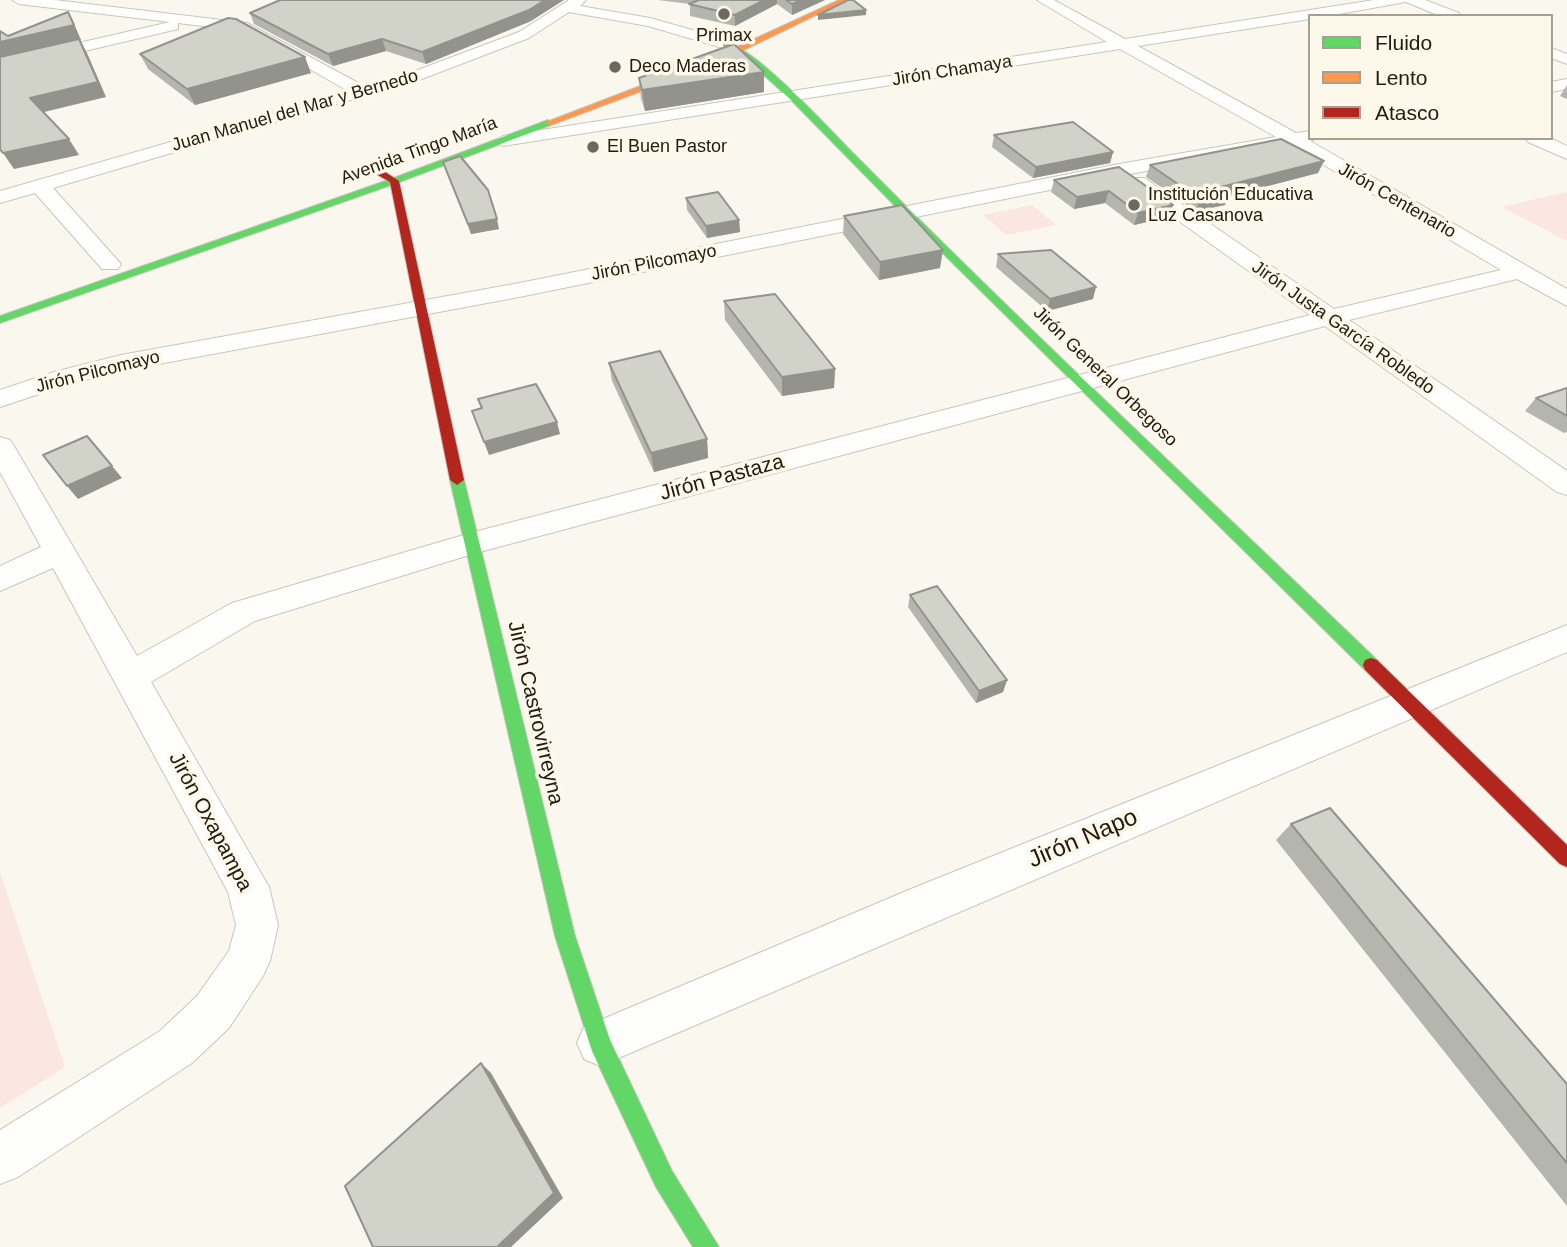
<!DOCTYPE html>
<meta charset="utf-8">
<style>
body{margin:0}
#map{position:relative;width:1567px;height:1247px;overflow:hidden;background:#faf7ef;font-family:Arial,sans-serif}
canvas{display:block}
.legend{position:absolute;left:1308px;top:14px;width:245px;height:126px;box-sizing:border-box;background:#fef8eb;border:2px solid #a6a093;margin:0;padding:9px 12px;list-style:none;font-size:21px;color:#211c0f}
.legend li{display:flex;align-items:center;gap:14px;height:35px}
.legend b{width:35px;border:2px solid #a6a093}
</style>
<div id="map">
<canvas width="1567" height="1247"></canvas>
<ul class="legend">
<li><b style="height:9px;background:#63d668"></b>Fluido</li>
<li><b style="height:9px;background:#ff974d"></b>Lento</li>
<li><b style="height:9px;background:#b3261e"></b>Atasco</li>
</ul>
</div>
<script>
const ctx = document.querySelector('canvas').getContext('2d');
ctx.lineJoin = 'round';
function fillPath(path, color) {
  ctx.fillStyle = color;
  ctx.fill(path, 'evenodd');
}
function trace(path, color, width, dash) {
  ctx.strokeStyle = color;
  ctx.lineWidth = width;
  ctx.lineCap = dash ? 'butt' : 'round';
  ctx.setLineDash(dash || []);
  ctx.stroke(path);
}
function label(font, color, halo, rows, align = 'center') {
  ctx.font = font + ' Arial,sans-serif';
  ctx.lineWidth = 7;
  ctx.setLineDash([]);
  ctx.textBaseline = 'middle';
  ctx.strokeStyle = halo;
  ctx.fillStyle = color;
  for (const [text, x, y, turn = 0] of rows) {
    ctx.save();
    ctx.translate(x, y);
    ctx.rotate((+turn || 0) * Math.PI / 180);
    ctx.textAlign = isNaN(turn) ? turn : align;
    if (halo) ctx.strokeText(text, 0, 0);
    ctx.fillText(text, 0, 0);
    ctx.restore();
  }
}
const green = new Path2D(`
 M 1567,192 L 1567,241 L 1502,207 Z
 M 1032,205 L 1056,225 L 1006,235 L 983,215 Z
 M 0,873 L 65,1067 L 0,1108 Z`);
const street = new Path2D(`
 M 12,0 L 55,0 L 247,23 L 364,86 L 407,74 L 519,32 L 569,0 L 586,0 L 580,6 L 650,18 L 731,41 L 734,44 L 726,49 L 648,26 L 569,12 L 529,38 L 419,80 L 53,188 L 121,264 L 118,269 L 102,269 L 35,193 L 0,203 L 0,191 L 348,91 L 243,31 L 178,23 L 178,29 L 0,71 L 0,61 L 170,22 L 19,4 Z
 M 1037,0 L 1054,0 L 1125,39 L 1374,0 L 1425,0 L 1459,13 L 1461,16 L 1440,16 L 1406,2 L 1328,16 L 1310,16 L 1310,19 L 1138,46 L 1296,133 L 1310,131 L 1310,138 L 1318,138 L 1310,141 L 1567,289 L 1567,306 L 1517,279 L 1349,320 L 1567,471 L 1567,495 L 1557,492 L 1325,326 L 476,553 L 255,621 L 151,682 L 269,887 L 278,925 L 270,961 L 263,976 L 229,1028 L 192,1063 L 18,1177 L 0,1184 L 0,1130 L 160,1031 L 197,996 L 229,951 L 236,925 L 228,892 L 53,568 L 0,591 L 0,566 L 41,547 L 0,472 L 0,437 L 10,440 L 14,446 L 137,656 L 232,603 L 474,532 L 1310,315 L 1130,186 L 1127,182 L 1130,178 L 1144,178 L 1334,309 L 1501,270 L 1290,145 L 1119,176 L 514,298 L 121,371 L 72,383 L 0,407 L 0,390 L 54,372 L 121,355 L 514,284 L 1119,164 L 1276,137 L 1120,49 L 503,146 L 494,141 L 503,136 L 1107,42 Z
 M 1551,48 L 1567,54 L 1567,64 L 1551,58 Z
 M 1567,79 L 1567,89 L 1551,92 L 1551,82 Z
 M 1525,138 L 1550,138 L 1567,146 L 1567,159 L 1528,142 Z
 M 1567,625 L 1567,652 L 600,1066 L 584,1059 L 577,1043 L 584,1027 L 911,889 Z`);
const fast = new Path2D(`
 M 723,42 C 752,43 832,132 855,155 C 1025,327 1202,492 1377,660 L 1379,665 L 1377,670 L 1365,670 L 903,214 L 790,99 L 743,56 L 723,46 Z
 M 548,120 L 552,123 L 551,125 L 397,183 L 0,323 L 0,316 L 391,179 Z
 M 457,475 L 464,480 L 575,936 L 610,1040 L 672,1171 L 719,1247 L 693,1247 L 656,1187 L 592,1051 L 555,936 L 450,480 Z`);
const slow = new Path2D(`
 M 839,0 L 847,0 L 719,62 L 551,125 L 544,123 L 713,58 Z`);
const jam = new Path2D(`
 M 376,170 L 382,170 L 399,181 L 464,480 L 457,485 L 450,480 L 390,182 L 376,174 Z
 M 1371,658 L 1377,660 L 1567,845 L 1567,867 L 1560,864 L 1365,670 L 1363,665 L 1365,660 Z`);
const wall = new Path2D(`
 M 658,0 L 825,0 L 792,15 L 777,4 L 735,26 L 690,16 L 690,4 Z
 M 250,13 L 531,21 L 426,64 L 386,51 L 333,66 L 254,24 Z
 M 140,54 L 311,73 L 195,105 L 148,69 Z
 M 639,78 L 764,92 L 645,111 L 641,99 Z
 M 1567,85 L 1567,99 L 1560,96 Z
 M 994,135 L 1113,152 L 1110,163 L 1033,178 L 992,147 Z
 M 443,162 L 499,229 L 471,234 L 446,172 Z
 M 1150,165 L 1318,173 L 1229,196 L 1225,205 L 1196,211 L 1146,177 Z
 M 1054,180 L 1173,205 L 1169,217 L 1134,225 L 1105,203 L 1074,209 L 1051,192 Z
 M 686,198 L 739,220 L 740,232 L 707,238 L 687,210 Z
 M 844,216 L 940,268 L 879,280 L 843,234 Z
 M 998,254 L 1093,299 L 1047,311 L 996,267 Z
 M 724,301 L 835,369 L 834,388 L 782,396 L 725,320 Z
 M 609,363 L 707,439 L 708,458 L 654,472 L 612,381 Z
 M 1567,388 L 1567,432 L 1564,433 L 1525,411 L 1536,398 Z
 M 910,595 L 1007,680 L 1003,692 L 976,703 L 908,607 Z
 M 1291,824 L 1567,1084 L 1567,1206 L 1276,840 Z`);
const shadedWall = new Path2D(`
 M 545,0 L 564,0 L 531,21 L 426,64 L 422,52 Z
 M 764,0 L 777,0 L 777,4 L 735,26 L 735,15 Z
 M 801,0 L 825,0 L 792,15 L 792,4 Z
 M 866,10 L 866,15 L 818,20 L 818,15 Z
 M 68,12 L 75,26 L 81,40 L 80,40 L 87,53 L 106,97 L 40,113 L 0,58 L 0,42 Z
 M 382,39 L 386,51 L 333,66 L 328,54 Z
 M 305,57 L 311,73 L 195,105 L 187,89 Z
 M 764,72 L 764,92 L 645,111 L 642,90 Z
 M 69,139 L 79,155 L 14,169 L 3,153 Z
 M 1113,152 L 1110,163 L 1033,178 L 1036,167 Z
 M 1324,161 L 1318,173 L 1229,196 L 1225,205 L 1196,211 L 1200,199 L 1221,187 Z
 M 1109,191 L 1105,203 L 1074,209 L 1077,197 Z
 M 1173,205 L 1169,217 L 1134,225 L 1138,213 Z
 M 497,219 L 499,229 L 471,234 L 468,224 Z
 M 739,220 L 740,232 L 707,238 L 706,226 Z
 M 943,250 L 940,268 L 879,280 L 880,262 Z
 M 1096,287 L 1093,299 L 1047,311 L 1050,299 Z
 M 835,369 L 834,388 L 782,396 L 782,377 Z
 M 557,422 L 560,434 L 489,455 L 484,442 Z
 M 707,439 L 708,458 L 654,472 L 651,453 Z
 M 112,466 L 122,478 L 78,499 L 67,486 Z
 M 1007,680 L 1003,692 L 976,703 L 979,691 Z
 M 481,1063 L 491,1073 L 563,1198 L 511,1247 L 497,1247 Z`);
const building = new Path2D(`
 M 280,0 L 545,0 L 529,10 L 422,52 L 382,39 L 328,54 L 250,13 Z
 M 699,0 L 764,0 L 735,15 L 689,4 Z
 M 786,0 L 801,0 L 792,4 Z
 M 848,0 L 853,0 L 866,10 L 818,15 Z
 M 68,12 L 74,25 L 0,42 L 0,31 L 8,36 Z
 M 228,18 L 236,19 L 305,57 L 187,89 L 140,54 Z
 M 79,39 L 98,82 L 30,98 L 69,139 L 3,153 L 0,149 L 0,57 Z
 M 734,44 L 764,72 L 642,90 L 639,78 Z
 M 1073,122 L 1113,152 L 1036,167 L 994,135 Z
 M 1281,139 L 1324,161 L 1221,187 L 1230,193 L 1200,199 L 1150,165 Z
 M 460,156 L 488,190 L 497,219 L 468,224 L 443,162 Z
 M 1119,167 L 1173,205 L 1138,213 L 1109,191 L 1077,197 L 1054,180 Z
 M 718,192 L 739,220 L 706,226 L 686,198 Z
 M 902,205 L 943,250 L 880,262 L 844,216 Z
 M 1051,250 L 1096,287 L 1050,299 L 998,254 Z
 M 775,294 L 835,369 L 782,377 L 724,301 Z
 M 660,351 L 707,439 L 651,453 L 609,363 Z
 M 536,384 L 557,422 L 484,442 L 472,411 L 482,408 L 478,399 Z
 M 1567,388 L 1567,416 L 1536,398 Z
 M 87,436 L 112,466 L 67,486 L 43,455 Z
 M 937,586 L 1007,680 L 979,691 L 910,595 Z
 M 1330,808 L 1567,1084 L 1567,1163 L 1291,824 Z
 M 481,1063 L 554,1193 L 497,1247 L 373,1247 L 345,1186 Z`);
const markers = [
 [724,14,7,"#6d695d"],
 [615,67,7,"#6d695d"],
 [593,147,7,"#6d695d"],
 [1134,205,7,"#6d695d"]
];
const farPoinames = [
 ["Primax",724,36,"center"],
 ["Deco Maderas",629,67],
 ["El Buen Pastor",607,147],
 ["Institución Educativa",1148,195],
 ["Luz Casanova",1148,216]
];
const farStreetnames = [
 ["Jirón Chamaya",952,71,-9],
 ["Juan Manuel del Mar y Bernedo",295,111,-16],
 ["Avenida Tingo María",419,151,-20],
 ["Jirón Centenario",1397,201,30],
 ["Jirón Pilcomayo",654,263,-11],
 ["Jirón Justa García Robledo",1343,328,35],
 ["Jirón Pilcomayo",98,372,-14],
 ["Jirón General Orbegoso",1105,377,44]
];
const streetNames = [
 ["Jirón Pastaza",722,478,-15],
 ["Jirón Castrovirreyna",535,713,77],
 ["Jirón Oxapampa",210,822,62]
];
const nearStreetnames = [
 ["Jirón Napo",1083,839,-23]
];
fillPath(green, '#fbe6e2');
trace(street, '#cac6bc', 2);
trace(fast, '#cac6bc', 2);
trace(slow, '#cac6bc', 2);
trace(jam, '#cac6bc', 2);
fillPath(street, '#fefefd');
fillPath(fast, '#63d668');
fillPath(slow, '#ff974d');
fillPath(jam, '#b3261e');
fillPath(wall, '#b4b5ac');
fillPath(shadedWall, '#92938c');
fillPath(building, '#d1d2c8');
trace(building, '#92938c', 2);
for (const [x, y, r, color] of markers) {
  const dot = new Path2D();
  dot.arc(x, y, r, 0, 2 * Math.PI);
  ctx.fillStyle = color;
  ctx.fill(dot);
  trace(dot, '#fef8eb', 2.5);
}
label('18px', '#211c0f', '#fef8eb', farPoinames, 'left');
label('18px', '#211c0f', '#fef8eb', farStreetnames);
label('21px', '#211c0f', '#fef8eb', streetNames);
label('24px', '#211c0f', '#fef8eb', nearStreetnames);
</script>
